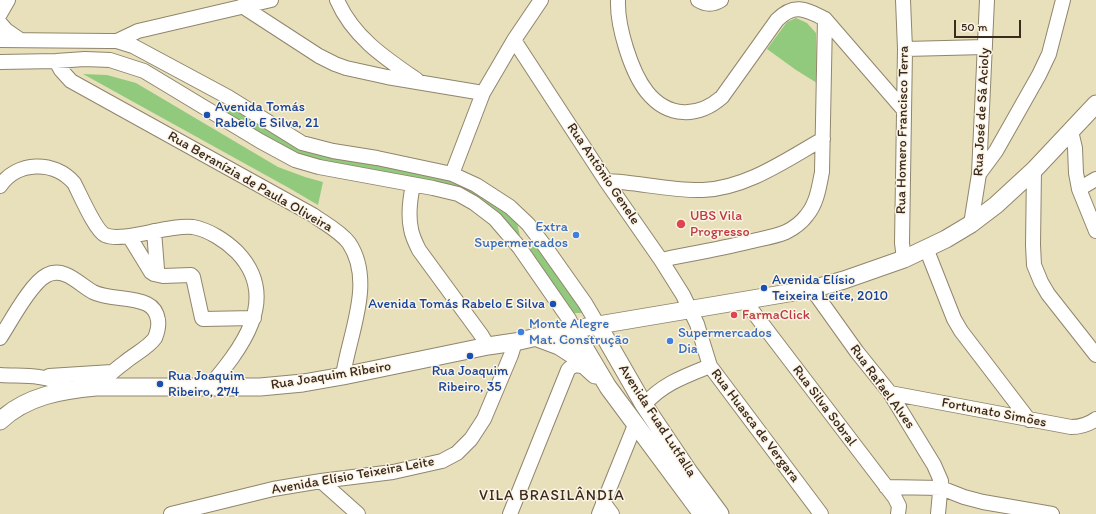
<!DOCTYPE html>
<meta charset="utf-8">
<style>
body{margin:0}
#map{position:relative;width:1096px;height:514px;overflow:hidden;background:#e7e0bb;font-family:Itim,sans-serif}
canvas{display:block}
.scale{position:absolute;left:954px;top:20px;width:67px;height:18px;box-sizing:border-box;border:2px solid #3b2a1e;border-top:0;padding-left:5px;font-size:12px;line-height:14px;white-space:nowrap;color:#3b2a1e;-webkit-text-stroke:3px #fcf5e5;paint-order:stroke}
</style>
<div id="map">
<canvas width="1096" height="514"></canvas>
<div class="scale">50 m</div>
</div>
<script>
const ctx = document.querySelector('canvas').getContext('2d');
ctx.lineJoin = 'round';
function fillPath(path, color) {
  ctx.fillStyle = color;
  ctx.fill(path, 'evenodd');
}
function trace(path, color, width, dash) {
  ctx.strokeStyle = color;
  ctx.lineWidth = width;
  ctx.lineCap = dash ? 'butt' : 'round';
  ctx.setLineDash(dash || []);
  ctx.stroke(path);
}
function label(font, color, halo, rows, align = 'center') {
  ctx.font = font + ' Itim,sans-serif';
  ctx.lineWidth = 3;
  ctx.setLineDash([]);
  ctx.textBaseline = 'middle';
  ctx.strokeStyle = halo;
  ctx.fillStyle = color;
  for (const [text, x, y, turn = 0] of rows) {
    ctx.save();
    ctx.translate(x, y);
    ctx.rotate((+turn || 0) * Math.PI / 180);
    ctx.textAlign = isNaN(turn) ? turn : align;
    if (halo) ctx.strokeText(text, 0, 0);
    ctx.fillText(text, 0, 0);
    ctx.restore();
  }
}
const green = new Path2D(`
 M 796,18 L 807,23 L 816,33 L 817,83 L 796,70 L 767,49 L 787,22 Z
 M 83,74 L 107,75 L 136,83 L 278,167 L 305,177 L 323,182 L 318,205 L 289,188 Z
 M 230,106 L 247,116 L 379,165 L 438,177 L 461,185 L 487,198 L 506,211 L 517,223 L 520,236 L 488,206 L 378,172 L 353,166 L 335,164 L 315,159 L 290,150 L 227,113 Z
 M 536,245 L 574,298 L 583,313 L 573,313 L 563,301 L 528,250 Z`);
const minor = new Path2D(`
 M 337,0 C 353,37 385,58 417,80
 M 618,0 C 617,26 631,72 647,92 C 668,118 698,118 722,97 L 777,20 C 794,3 805,9 825,19 L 903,109
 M 698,0 C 706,5 713,5 721,0
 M 903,0 L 905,49 L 902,243 L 904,259
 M 242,6 L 319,56 L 335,64 L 346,68 L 387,77 L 483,93
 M 0,14 L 8,0
 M 0,23 L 6,30 L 19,39
 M 0,40 L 109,41 L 117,41 L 133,46 L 228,97 L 302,143 L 333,151 L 377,158 L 452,174 L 476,185 L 510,207 L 528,224 L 544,245 L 585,303 L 598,325
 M 514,40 L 606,181 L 661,260 L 683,295 L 697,324 L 710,366 L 821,514
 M 117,41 L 138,31 L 271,0
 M 905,49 L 985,47
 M 56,61 L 61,70 L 71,81 L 313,215 C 324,223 340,231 349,243 C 375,282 349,334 343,376
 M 0,62 L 56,61 L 85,59 L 110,60 L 144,71 L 260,141 L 295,160 L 319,167 L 433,188 L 458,194 L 474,203 L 495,219 L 519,247 L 569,319 L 574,330
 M 1071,131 L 1075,148 L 1076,173 L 1079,189 L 1096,231
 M 1034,170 L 1033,245 L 1034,265 L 1041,282 L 1048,294 L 1096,355
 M 452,174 L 483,93 L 514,40 L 541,0
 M 979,174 L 996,151 L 1039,75 L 1049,54 L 1063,0
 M 606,181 C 638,182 670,191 703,190 C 747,188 786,160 823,139
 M 413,185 C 410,199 408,215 411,229 C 412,236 416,244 419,250 L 482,336 L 488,346
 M 0,186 C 17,161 54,160 74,183 C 80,194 95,230 105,235 C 123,243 169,224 193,227 C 209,230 226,241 237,252 C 282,299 240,350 208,388
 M 1079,189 L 1096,179
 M 971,224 L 979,174 L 987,0
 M 129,236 L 151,272 L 154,274 L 157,269 L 154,231
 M 926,248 L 954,319 L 961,331 L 1029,420
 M 661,260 C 690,254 719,249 748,242 C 760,239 774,237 786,232 C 794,228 802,222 807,215 C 817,203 819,187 822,172 L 825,19
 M 154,274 L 163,276 L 191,275 L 193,277 L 202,318 L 203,319 L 254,318
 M 812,289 L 857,352 L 890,393 L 934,465 L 941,481 L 938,514
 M 744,300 L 895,498 L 899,506 L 898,514
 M 0,338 C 11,321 31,283 47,275 C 64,266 80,285 93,292 C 109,300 130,296 147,304 C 153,307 157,313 158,320 C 159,326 157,333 155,338 C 148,348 133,355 124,363 C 114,370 105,379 96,387
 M 0,375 C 13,376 26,375 39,377 C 50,378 62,383 72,389
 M 49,376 L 112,372
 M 890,393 L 1071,427 C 1081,427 1088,425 1096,419
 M 644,405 C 662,384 685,376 710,366
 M 321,481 L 358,514
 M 886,487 L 941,488 L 964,497 L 983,502 L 1052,514
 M 603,502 L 612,514
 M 171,514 L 273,489 L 321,481 L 393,472 L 442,461 L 457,453 L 471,439 L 484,419 L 511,355 L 515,342
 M 510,514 L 568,370 C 573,364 578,365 586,367
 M 599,514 L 635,425`);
const major = new Path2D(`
 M 598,325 L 644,405 L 689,472 L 720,514
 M 574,330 L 608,387 L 702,514
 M 535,337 L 559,346 L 573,355 L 595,375
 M 0,421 C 26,396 62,390 96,387 L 260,387 L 303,383 L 343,376 L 488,346 L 515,342 L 563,331 L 812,289 L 844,280 L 904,259 L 946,239 L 971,224 L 996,205 L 1034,170 L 1096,104`);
const markers = [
 [207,115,4,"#1a4fb4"],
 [681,224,5,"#e0444e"],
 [576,235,4,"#3f7fe0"],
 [764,288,4,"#1a4fb4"],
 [553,304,4,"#1a4fb4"],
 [734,315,4,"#e0444e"],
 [521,332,4,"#3f7fe0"],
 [670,341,4,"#3f7fe0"],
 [470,356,4,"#1a4fb4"],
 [160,384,4,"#1a4fb4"]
];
const transitNames = [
 ["Avenida Tomás",215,107],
 ["Rabelo E Silva, 21",215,123],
 ["Avenida Elísio",772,280],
 ["Teixeira Leite, 2010",772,296],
 ["Avenida Tomás Rabelo E Silva",545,304,"right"],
 ["Rua Joaquim",470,371,"center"],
 ["Ribeiro, 35",470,387,"center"],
 ["Rua Joaquim",168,376],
 ["Ribeiro, 274",168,392]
];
const streetNames = [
 ["Rua José de Sá Acioly",982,112,-87],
 ["Rua Homero Francisco Terra",903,130,-89],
 ["Rua Antônio Genele",603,174,56],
 ["Rua Beranízia de Paula Oliveira",250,182,30],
 ["Rua Joaquim Ribeiro",331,376,-9],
 ["Rua Rafael Alves",882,387,54],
 ["Rua Silva Sobral",824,406,53],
 ["Fortunato Simões",994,413,11],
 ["Avenida Fuad Lutfalla",657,421,57],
 ["Rua Huasca de Vergara",755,426,53],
 ["Avenida Elísio Teixeira Leite",353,476,-10]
];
const healthNames = [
 ["UBS Vila",690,216],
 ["Progresso",690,232],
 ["FarmaClick",742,315]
];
const shopNames = [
 ["Extra",568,227,"right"],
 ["Supermercados",568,243,"right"],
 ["Monte Alegre",529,324],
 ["Mat. Construção",529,340],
 ["Supermercados",678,333],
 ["Dia",678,349]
];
const neighbourhoodNames = [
 ["VILA BRASILÂNDIA",552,496]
];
fillPath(green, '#91ca7d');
trace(minor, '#91856c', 16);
trace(major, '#91856c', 19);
trace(minor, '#fff', 14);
trace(major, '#fff', 17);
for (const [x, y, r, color] of markers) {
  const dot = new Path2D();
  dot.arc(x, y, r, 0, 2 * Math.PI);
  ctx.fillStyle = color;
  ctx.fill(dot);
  trace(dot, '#fcf5e5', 1.5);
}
label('14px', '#164399', '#fcf5e5', transitNames, 'left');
label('14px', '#3b2a1e', '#fcf5e5', streetNames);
label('14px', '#be3a42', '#fcf5e5', healthNames, 'left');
label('14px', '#366cbe', '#fcf5e5', shopNames, 'left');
ctx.letterSpacing = '1px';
label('15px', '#3b2a1e', '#fcf5e5', neighbourhoodNames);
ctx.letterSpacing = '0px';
</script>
